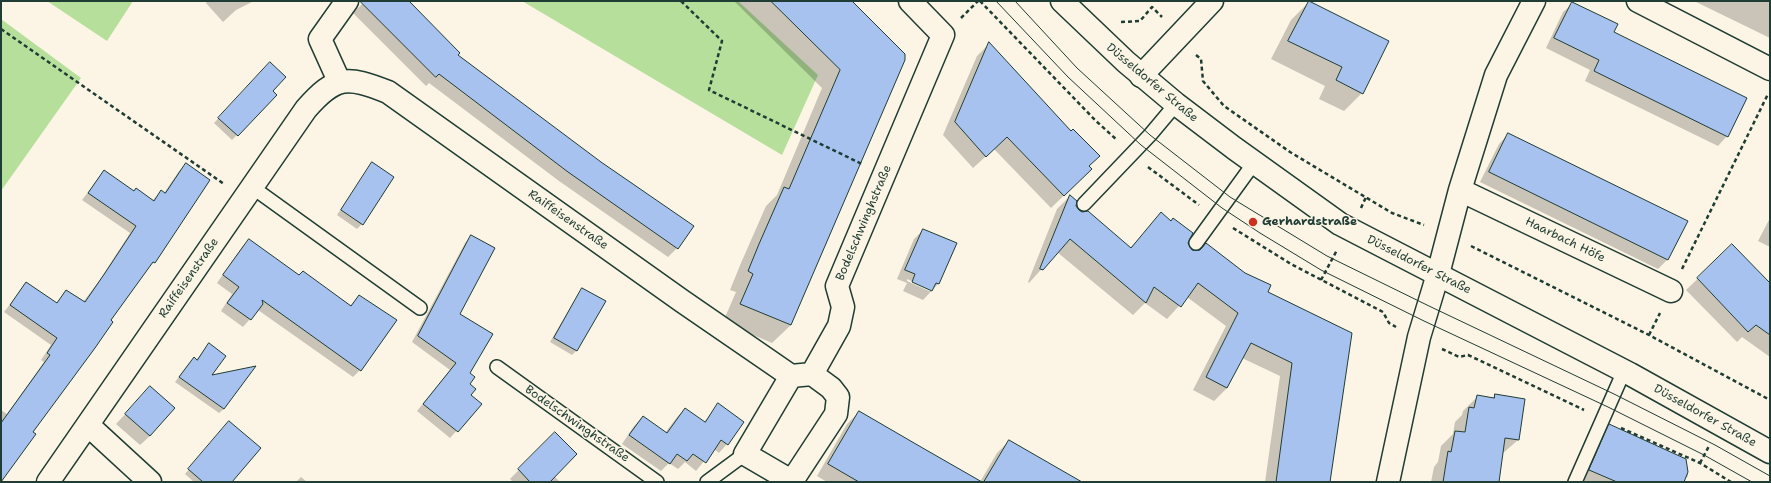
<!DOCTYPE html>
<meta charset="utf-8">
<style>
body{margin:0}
#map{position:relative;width:1771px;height:483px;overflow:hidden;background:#fcf5e5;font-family:"Shantell Sans",sans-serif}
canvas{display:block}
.frame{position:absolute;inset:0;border:2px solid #1f3d34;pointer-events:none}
</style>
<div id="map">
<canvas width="1771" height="483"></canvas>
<div class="frame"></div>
</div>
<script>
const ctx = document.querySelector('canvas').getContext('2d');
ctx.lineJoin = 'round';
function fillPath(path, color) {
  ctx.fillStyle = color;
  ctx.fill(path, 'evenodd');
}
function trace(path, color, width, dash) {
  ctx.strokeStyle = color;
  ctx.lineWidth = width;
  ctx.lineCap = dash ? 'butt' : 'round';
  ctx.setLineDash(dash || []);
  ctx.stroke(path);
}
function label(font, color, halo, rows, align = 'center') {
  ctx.font = font + ' "Shantell Sans",sans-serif';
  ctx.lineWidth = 3;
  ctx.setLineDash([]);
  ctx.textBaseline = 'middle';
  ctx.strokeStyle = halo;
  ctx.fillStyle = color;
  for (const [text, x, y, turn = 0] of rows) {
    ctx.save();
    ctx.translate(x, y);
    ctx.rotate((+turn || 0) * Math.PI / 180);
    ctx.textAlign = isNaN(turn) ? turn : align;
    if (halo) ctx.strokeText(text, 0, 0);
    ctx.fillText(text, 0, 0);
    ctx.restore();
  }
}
const green = new Path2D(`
 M 47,1 L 133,1 L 107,41 Z
 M 522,1 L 738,1 L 818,75 L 782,155 Z
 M 1,19 L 81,78 L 1,191 Z`);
const shadow = new Path2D(`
 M 207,1 L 254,1 L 236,10 L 223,22 L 206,3 Z
 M 365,1 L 407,1 L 456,55 L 677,248 L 668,257 L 559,181 L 429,83 L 426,86 L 353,13 Z
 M 734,1 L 850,1 L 904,54 L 791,325 L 772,343 L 723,322 L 736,292 L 730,290 L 741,263 L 766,206 L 777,195 L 822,88 Z
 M 1694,1 L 1770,1 L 1770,38 Z
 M 1309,2 L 1362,93 L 1344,111 L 1319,99 L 1325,86 L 1271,59 L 1291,20 Z
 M 1573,3 L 1613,33 L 1727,136 L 1718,146 L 1585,81 L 1590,70 L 1546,48 L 1563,12 Z
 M 989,44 L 1091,169 L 1051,208 L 994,149 L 973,168 L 943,135 L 977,56 Z
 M 265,68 L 272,91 L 276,95 L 232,140 L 214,123 Z
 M 1508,134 L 1667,260 L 1658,269 L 1480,182 L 1499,144 Z
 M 372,163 L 362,224 L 357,229 L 337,215 Z
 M 186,164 L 154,262 L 147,269 L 32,432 L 1,482 L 1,410 L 7,414 L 44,362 L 41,360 L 51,345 L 4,312 L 26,284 L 55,304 L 67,291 L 83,302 L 99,281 L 130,233 L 82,200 L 104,171 L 133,192 L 152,201 L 161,191 L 164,193 L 179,171 Z
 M 1070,196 L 1076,201 L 1075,206 L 1078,211 L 1130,248 L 1162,214 L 1187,243 L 1191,251 L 1267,292 L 1351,333 L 1329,482 L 1265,482 L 1280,376 L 1242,358 L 1227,388 L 1214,401 L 1193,390 L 1226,326 L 1187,297 L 1167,319 L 1145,303 L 1133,315 L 1057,252 L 1029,283 L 1028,282 L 1057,209 Z
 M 1770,218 L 1770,247 L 1758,241 Z
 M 923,230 L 956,244 L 938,284 L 923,300 L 903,291 L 907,283 L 897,279 L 914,239 ZM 907,279 L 931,290 L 929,291 L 907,281 Z
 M 471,236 L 458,314 L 468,373 L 470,396 L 481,404 L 450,438 L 417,411 L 450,370 L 412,342 L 465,243 Z
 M 249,240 L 299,276 L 350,306 L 359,296 L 360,370 L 353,377 L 258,310 L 243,327 L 221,311 L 232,294 L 217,283 L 242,247 Z
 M 1732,246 L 1770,285 L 1770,357 L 1742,337 L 1737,342 L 1686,290 Z
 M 583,289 L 577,350 L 572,355 L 550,342 L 578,294 Z
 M 209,344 L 210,376 L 224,409 L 219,413 L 175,382 L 189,363 L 194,358 L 196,360 Z
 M 1495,395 L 1518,440 L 1502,454 L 1498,482 L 1431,482 L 1434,467 L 1438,462 L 1441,446 L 1453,434 L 1455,422 L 1462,415 L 1463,411 L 1477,397 L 1492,399 Z
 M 141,397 L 150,436 L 140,445 L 116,424 Z
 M 718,405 L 727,444 L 719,453 L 714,449 L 696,471 L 685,462 L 678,469 L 669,463 L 661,471 L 622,444 L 634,426 L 643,417 L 665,433 L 677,417 L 685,409 L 704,422 Z
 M 859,412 L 980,482 L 827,482 L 817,476 L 847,424 Z
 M 1609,426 L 1685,460 L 1688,476 L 1682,482 L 1588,482 L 1581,479 L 1600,435 Z
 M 225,427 L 231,482 L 194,482 L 185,474 Z
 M 555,433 L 554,476 L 560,482 L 513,482 L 510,479 Z
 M 1009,441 L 1082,482 L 980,482 L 997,453 Z
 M 301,477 L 307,482 L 296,482 Z`);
const building = new Path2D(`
 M 360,1 L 409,1 L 460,53 L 458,55 L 601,162 L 694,226 L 678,249 L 568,172 L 439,74 L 436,77 Z
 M 771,1 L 852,1 L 905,54 L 905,60 L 791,325 L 740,304 L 753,274 L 748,271 L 759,244 L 784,187 L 789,189 L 840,70 Z
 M 1309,1 L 1389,41 L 1363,94 L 1336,80 L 1342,67 L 1288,41 Z
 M 1572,2 L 1618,24 L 1614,32 L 1747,98 L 1728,137 L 1594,71 L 1599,60 L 1554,38 Z
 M 989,42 L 1071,131 L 1073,129 L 1100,156 L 1089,166 L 1092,169 L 1064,196 L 1007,137 L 986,157 L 955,122 Z
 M 270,62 L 286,77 L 273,91 L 277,95 L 238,136 L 218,118 Z
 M 1508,133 L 1688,221 L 1668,260 L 1489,172 Z
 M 372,162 L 394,177 L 363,225 L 341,210 Z
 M 186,163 L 210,180 L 155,263 L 153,262 L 111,320 L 113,322 L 95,348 L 33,432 L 36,434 L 1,482 L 1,423 L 50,355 L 47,353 L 57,338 L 10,305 L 26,282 L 57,303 L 66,290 L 85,302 L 105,273 L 136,226 L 88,193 L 104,170 L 134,191 L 136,188 L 154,201 L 161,190 L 165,193 Z
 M 1070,195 L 1077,201 L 1076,206 L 1079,210 L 1082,212 L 1088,211 L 1131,248 L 1161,212 L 1171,221 L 1173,218 L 1193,233 L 1188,243 L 1192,250 L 1200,250 L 1206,243 L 1245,273 L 1271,285 L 1268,292 L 1352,333 L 1330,482 L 1276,482 L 1292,363 L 1251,343 L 1227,388 L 1206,377 L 1238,313 L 1198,283 L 1181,307 L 1154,287 L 1146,303 L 1070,239 L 1043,270 L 1040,269 Z
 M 923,229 L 957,243 L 939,284 L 936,283 L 932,291 L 912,282 L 915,274 L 905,270 Z
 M 471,235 L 495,248 L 460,314 L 493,334 L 470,373 L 475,377 L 470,384 L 476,389 L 471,395 L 482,404 L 458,432 L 423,404 L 456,363 L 418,336 Z
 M 249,239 L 299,275 L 303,271 L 351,306 L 359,295 L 397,320 L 361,371 L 262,300 L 263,304 L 251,320 L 227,303 L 239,287 L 223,275 Z
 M 1732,244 L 1770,283 L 1770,335 L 1756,325 L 1748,332 L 1697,278 Z
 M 582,288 L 606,301 L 577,351 L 554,338 Z
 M 209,343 L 226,356 L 212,375 L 256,366 L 224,409 L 179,377 L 194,357 L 197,360 Z
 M 150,386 L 175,408 L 150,436 L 125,414 Z
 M 1495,394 L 1525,399 L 1519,440 L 1505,438 L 1499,482 L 1443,482 L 1448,451 L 1451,452 L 1455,431 L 1465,432 L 1469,407 L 1474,408 L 1477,395 L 1494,398 Z
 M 718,403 L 744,422 L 728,445 L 721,440 L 706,463 L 693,454 L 687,461 L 677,454 L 670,464 L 629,435 L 643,416 L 667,433 L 685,408 L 705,422 Z
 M 859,411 L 921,447 L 982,482 L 859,482 L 828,464 Z
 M 229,421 L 261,448 L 232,482 L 203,482 L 188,469 Z
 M 1609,424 L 1686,459 L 1688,472 L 1684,482 L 1617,482 L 1589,470 Z
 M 555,432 L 577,454 L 550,482 L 530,482 L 518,469 Z
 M 1009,440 L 1082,482 L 984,482 Z`);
const path = new Path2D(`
 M 681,1 L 722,41 L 709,90 L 862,164
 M 980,1 L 1096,121 L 1117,140
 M 961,18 L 978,1
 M 1121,22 L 1140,21 L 1152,7 L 1162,17
 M 1,29 L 224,184
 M 1196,55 L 1201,59 L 1203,81 L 1224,106 L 1290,152 L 1392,213 L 1424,225
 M 1148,167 L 1199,205
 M 1361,208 L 1366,197
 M 1233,228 L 1291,264 L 1383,312 L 1389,323 L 1396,327
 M 1471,246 L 1649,335 L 1770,400
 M 1682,269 L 1768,94
 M 1321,280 L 1337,250
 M 1649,335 L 1660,313
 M 1442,349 L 1459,357 L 1468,355 L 1584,410
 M 1621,428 L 1700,463 L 1731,482
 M 1700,463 L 1709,446`);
const lane = new Path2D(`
 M 252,187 L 420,308
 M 1084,204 L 1150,135 L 1176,104
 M 1196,243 L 1254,163
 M 497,367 L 657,482
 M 707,482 L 745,454
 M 1575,482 L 1624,371`);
const street = new Path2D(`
 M 1638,1 L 1770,69
 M 1141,76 L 1212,1
 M 339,81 L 320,39 L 347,1
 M 1460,190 L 1671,291
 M 88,425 L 150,482
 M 792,481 L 836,414 L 838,397 L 831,388 L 812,374
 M 48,482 L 306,109 C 336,75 347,76 388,92 L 682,301 L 791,376
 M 793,482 L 745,454 L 791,376 L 812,374 L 839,326 L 843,307 L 837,286 L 943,35 L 910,1
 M 1388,482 L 1419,337 L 1438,274 L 1460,190 L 1496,75 L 1534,1`);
const secondary = new Path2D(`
 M 1062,1 L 1126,62 L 1176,104 L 1234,148 L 1340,224 L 1630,374 L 1770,452`);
const tram = new Path2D(`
 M 996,1 L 1068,77 L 1141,145 L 1222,208 L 1260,233 L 1321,270 L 1424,321 L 1608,407 L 1704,455 L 1752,482
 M 1015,1 L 1077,68 L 1150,135 L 1230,197 L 1248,208 L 1327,256 L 1429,306 L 1614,394 L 1715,445 L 1770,476`);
const markers = [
 [1253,222,5,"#c8321e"]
];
const streetNames = [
 ["Düsseldorfer Straße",1152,83,40],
 ["Raiffeisenstraße",568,220,35],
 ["Bodelschwinghstraße",864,223,-67],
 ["Haarbach Höfe",1565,240,26],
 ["Düsseldorfer Straße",1419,265,27],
 ["Raiffeisenstraße",189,278,-55],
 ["Düsseldorfer Straße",1705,416,29],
 ["Bodelschwinghstraße",577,424,35]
];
const poiNames = [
 ["Gerhardstraße",1262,222]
];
fillPath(green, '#b6df9b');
fillPath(shadow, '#0003');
fillPath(building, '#a8c2ef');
trace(building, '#1f3d34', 1);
trace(lane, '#1f3d34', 16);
trace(street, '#1f3d34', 25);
trace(secondary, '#1f3d34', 25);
trace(path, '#1f3d34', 2.5, [4, 3]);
trace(lane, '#fcf5e5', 13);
trace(street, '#fcf5e5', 22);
trace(secondary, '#fcf5e5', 22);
trace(tram, '#1f3d34', 1);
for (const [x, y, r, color] of markers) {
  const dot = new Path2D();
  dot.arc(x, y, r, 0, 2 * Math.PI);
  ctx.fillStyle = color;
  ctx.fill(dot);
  trace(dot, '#fcf5e5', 1.5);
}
label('12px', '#1f3d34', '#fcf5e5', streetNames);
label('bold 12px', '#1f3d34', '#fcf5e5', poiNames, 'left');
</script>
